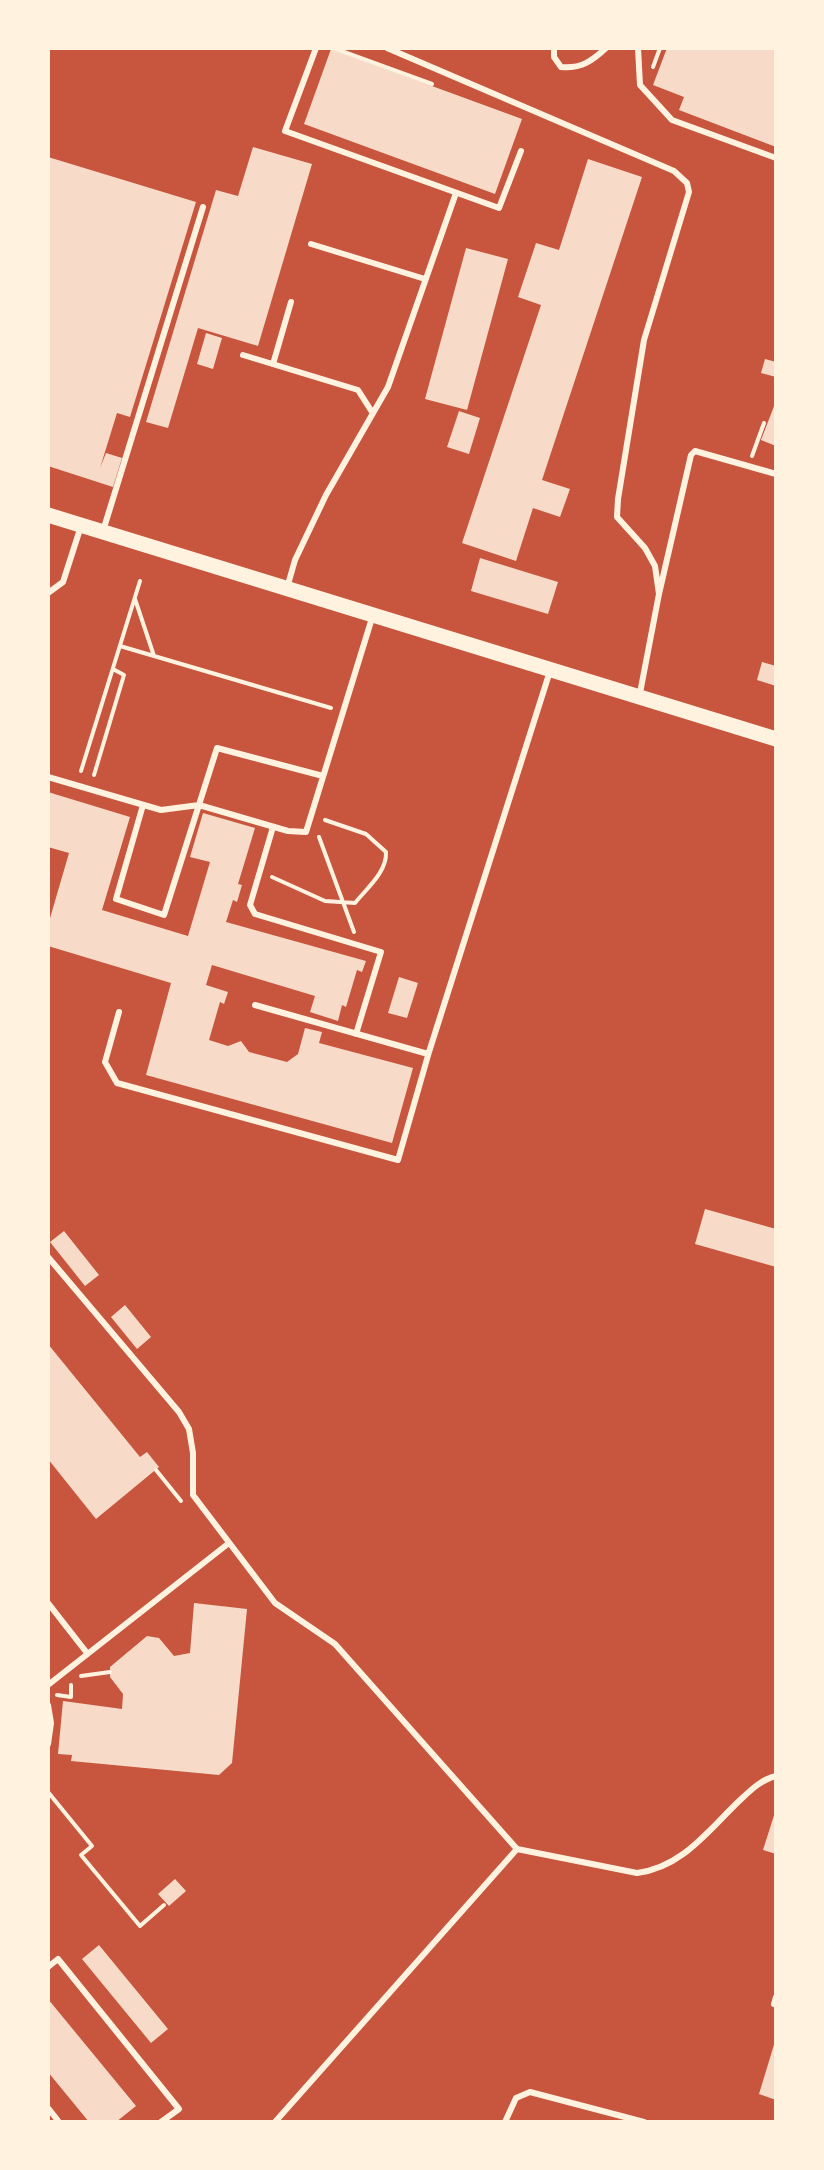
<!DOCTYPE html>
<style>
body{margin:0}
#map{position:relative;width:824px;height:2170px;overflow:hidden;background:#c8553d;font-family:"Fira Sans",sans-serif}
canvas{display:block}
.frame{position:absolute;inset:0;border:50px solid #fff3e0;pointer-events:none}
</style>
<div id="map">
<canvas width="824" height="2170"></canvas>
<div class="frame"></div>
</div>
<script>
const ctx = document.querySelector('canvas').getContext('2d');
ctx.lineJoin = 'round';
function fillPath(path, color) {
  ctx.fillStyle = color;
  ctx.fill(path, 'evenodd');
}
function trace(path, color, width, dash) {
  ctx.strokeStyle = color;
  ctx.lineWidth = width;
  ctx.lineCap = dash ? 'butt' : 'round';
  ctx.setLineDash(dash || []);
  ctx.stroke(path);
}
const building = new Path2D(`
 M 667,48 L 776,48 L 776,147 L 679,110 L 684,97 L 653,85 Z
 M 331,49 L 522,119 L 495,194 L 304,124 Z
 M 253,147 L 312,164 L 258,346 L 198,328 L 168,428 L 146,422 L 216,190 L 238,196 Z
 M 48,157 L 196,202 L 130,417 L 117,413 L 100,468 L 106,453 L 122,458 L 113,487 L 48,466 Z
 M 588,159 L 642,177 L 542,480 L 570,489 L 560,517 L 533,508 L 516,561 L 462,543 L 541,305 L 518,297 L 536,243 L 559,250 Z
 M 466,248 L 508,259 L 467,410 L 425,399 Z
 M 206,333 L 222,338 L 213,369 L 197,364 Z
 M 765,359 L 776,362 L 776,377 L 761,373 Z
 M 776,401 L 776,446 L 761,440 Z
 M 459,411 L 480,418 L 469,454 L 447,447 Z
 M 480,558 L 558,582 L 548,614 L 471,591 Z
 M 762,662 L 776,666 L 776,686 L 757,680 Z
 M 48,792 L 130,817 L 102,910 L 188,936 L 210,862 L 190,857 L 203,813 L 255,828 L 238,884 L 242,885 L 237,902 L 233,900 L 226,922 L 366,961 L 362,972 L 357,970 L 346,1007 L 342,1005 L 338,1021 L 310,1012 L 315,996 L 212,965 L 206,985 L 228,992 L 224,1004 L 220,1002 L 209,1040 L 228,1046 L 241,1041 L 249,1052 L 287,1062 L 298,1054 L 305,1028 L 322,1032 L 319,1043 L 413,1068 L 392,1143 L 146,1075 L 171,983 L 48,946 L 48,925 L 69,853 L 48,847 Z
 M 399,977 L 418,983 L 407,1018 L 388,1013 Z
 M 705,1209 L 776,1229 L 776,1267 L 695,1244 Z
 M 64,1231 L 99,1275 L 85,1286 L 50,1242 Z
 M 125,1305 L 151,1337 L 137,1349 L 111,1317 Z
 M 48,1344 L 140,1457 L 147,1452 L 159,1467 L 96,1519 L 48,1459 Z
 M 194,1603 L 247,1609 L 232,1763 L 219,1775 L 71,1761 L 72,1755 L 58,1754 L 63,1701 L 122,1709 L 123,1694 L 110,1677 L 110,1667 L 147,1636 L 159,1638 L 174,1656 L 190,1653 Z
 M 776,1809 L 776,1854 L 763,1850 Z
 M 175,1879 L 186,1891 L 169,1906 L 158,1894 Z
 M 99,1945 L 168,2029 L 151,2043 L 82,1959 Z
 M 48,1999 L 136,2106 L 116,2122 L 89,2122 L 48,2072 Z
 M 776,2038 L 776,2100 L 759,2094 Z`);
const path = new Path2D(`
 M 333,48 L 432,84
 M 653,67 L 660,48
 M 752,456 L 764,423
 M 135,599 L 154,656
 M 120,646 L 331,708
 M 81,771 L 140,581
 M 94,775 L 124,675 L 113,669
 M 319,837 L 354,932
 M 272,877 L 325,901 L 355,903 C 367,888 387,872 386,852 L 366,834 L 325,820
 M 156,1470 L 181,1501
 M 81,1676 L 110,1672
 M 57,1695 L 71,1697 L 71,1685
 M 48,1792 L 92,1846 L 81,1855 L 140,1926 L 164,1905`);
const service = new Path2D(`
 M 316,48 L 285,131 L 499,208 L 521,151
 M 387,48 L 674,171 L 687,183 L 689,192 L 644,340 L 618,499 L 617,517 L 645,548 L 655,566 L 659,594
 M 554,48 L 554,57 L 561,67 C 581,69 592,61 606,48
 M 638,48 L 640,85 L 672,120 L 776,158
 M 311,244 L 425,279
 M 243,355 L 358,390 L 372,412
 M 273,364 L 291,302
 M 103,531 L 203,207
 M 287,588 L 295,560 L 326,495 L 388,387 L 456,193
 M 48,593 L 63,582 L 81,526
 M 640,693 L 659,594 L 691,455 L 695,451 L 776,474
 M 48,777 L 161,810 L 199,805 L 288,831 L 306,832 L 372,618
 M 143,805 L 116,899 L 164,915 L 217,748 L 323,776
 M 273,827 L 250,905 L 255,914 L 381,952 L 356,1034
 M 255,1005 L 428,1054
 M 119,1012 L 105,1062 L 117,1083 L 398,1160 L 429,1052 L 550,671
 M 48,1257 L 179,1412 L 189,1429 L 193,1453 L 193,1495 L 275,1603 L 335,1644 L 517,1849 L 637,1873 C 682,1867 707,1832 738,1802 C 750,1791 760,1780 776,1776
 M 48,1603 L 87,1653
 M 48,1685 L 229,1543
 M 48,1705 L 51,1723 L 48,1744
 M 48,1967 L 58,1959 L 179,2109 L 161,2122
 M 774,2004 L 776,1997
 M 48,2108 L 59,2122
 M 275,2122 L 517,1849
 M 505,2122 L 516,2098 L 530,2092 L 644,2122`);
const tertiary = new Path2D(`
 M 48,515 L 776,739`);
fillPath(building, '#f7dbc8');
trace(path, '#fff3e0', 4);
trace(service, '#fff3e0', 6);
trace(tertiary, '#fff3e0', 15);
</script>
